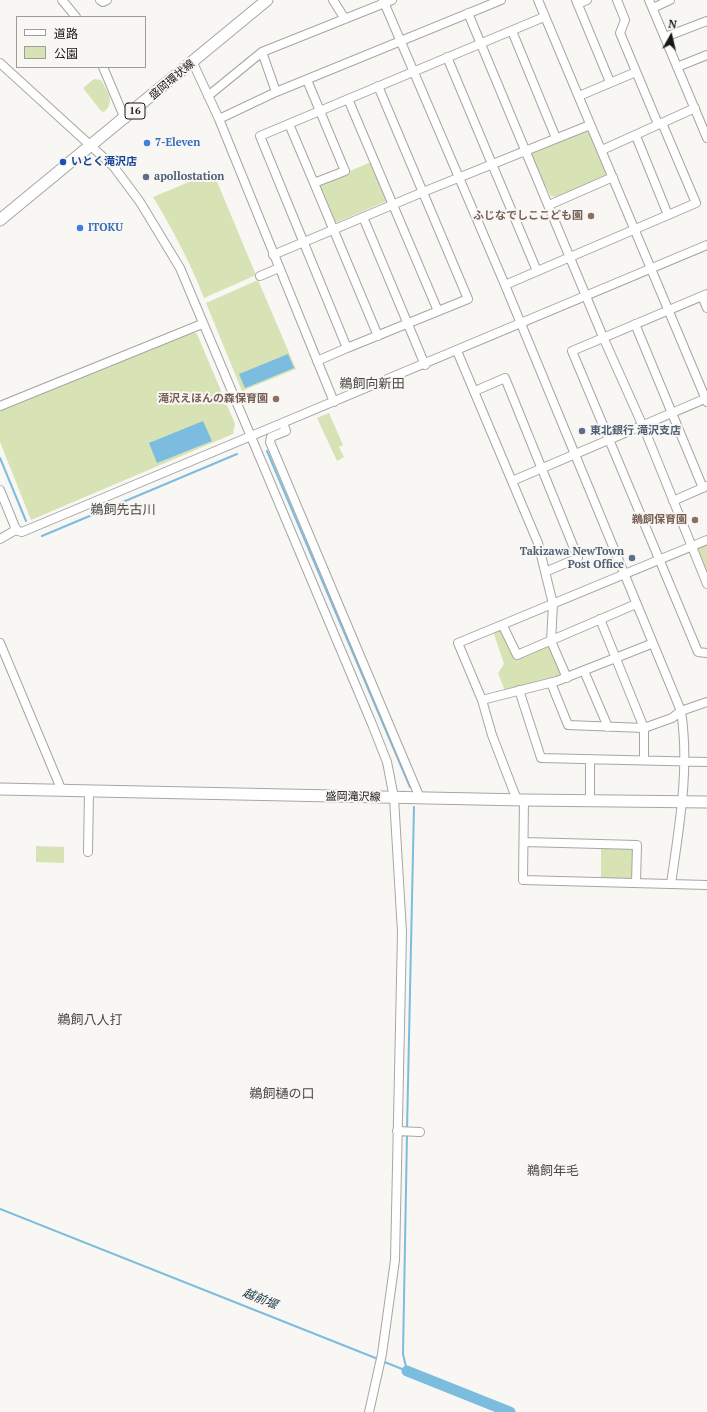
<!DOCTYPE html>
<meta charset="utf-8">
<style>
body{margin:0}
#map{position:relative;width:707px;height:1412px;overflow:hidden;background:#f8f7f4;font-family:"PT Serif","Noto Sans JP",serif}
canvas{display:block}
.legend{position:absolute;left:16px;top:16px;width:130px;height:52px;box-sizing:border-box;background:#f8f7f4;border:1px solid #9e9d9b;margin:0;padding:5px 7px;list-style:none;font-size:12px;color:#171716}
.legend li{display:flex;align-items:center;gap:8px;height:20px}
.legend b{width:20px;border:1px solid #9e9d9b}
.north{position:absolute;left:651px;top:16px;width:40px;height:40px;-webkit-text-stroke:3px #f8f7f4;paint-order:stroke;rotate:8deg;font-size:11px;font-weight:700;line-height:16px;text-align:center;color:#171716}
.north::after{content:'';display:block;margin:auto;width:14px;height:18px;background:#171716;clip-path:polygon(50% 0,100% 100%,50% 72%,0 100%)}
</style>
<div id="map">
<canvas width="707" height="1412"></canvas>
<ul class="legend">
<li><b style="height:5px;background:#fff"></b>道路</li>
<li><b style="height:11px;background:#d7e3b5"></b>公園</li>
</ul>
<div class="north">N</div>
</div>
<script>
const ctx = document.querySelector('canvas').getContext('2d');
ctx.lineJoin = 'round';
function fillPath(path, color) {
  ctx.fillStyle = color;
  ctx.fill(path, 'evenodd');
}
function trace(path, color, width, dash) {
  ctx.strokeStyle = color;
  ctx.lineWidth = width;
  ctx.lineCap = dash ? 'butt' : 'round';
  ctx.setLineDash(dash || []);
  ctx.stroke(path);
}
function label(font, color, halo, rows, align = 'center') {
  ctx.font = font + ' "PT Serif","Noto Sans JP",serif';
  ctx.lineWidth = 4;
  ctx.setLineDash([]);
  ctx.textBaseline = 'middle';
  ctx.strokeStyle = halo;
  ctx.fillStyle = color;
  for (const [text, x, y, turn = 0] of rows) {
    ctx.save();
    ctx.translate(x, y);
    ctx.rotate((+turn || 0) * Math.PI / 180);
    ctx.textAlign = isNaN(turn) ? turn : align;
    if (halo) ctx.strokeText(text, 0, 0);
    ctx.fillText(text, 0, 0);
    ctx.restore();
  }
}
const green = new Path2D(`
 M 94,79 L 101,80 C 107,91 116,102 104,112 L 101,111 L 83,88 Z
 M 587,131 L 591,134 L 608,172 L 607,176 L 555,197 L 551,196 L 530,157 L 530,151 L 581,132 Z
 M 371,162 L 387,201 L 335,223 L 319,184 Z
 M 213,172 L 256,275 L 204,298 C 190,262 173,230 153,197 Z
 M 258,280 L 296,369 L 242,391 L 206,303 Z
 M 193,332 L 197,334 L 235,424 L 233,434 L 31,520 L 0,442 L 0,410 Z
 M 329,413 L 343,445 L 339,447 L 344,457 L 337,461 L 317,418 Z
 M 707,543 L 707,579 L 696,547 Z
 M 503,628 L 517,657 L 550,643 L 565,677 L 505,691 L 498,673 L 504,664 L 493,631 Z
 M 36,846 L 64,847 L 64,863 L 36,862 Z
 M 601,847 L 632,847 L 635,850 L 634,880 L 601,879 Z`);
const water = new Path2D(`
 M 288,354 L 294,368 L 245,388 L 239,374 Z
 M 203,421 L 212,441 L 157,463 L 149,443 Z`);
const stream = new Path2D(`
 M 267,451 L 410,787
 M 0,458 L 26,521
 M 42,536 L 237,454
 M 407,1130 L 414,807
 M 0,1209 L 378,1359
 M 382,1361 L 407,1371 L 403,1354 L 407,1134`);
const river = new Path2D(`
 M 407,1371 L 510,1412`);
const minor = new Path2D(`
 M 62,0 L 76,17
 M 100,0 L 103,2 L 107,0
 M 333,0 L 345,19
 M 383,0 L 505,285 L 681,711 C 690,769 679,827 671,884
 M 538,0 L 707,402
 M 576,0 L 610,82
 M 617,0 L 625,20 L 620,33 L 658,124
 M 649,0 L 707,138
 M 578,4 L 587,0
 M 653,8 L 670,0
 M 468,13 L 603,337 L 646,433 L 707,584
 M 512,31 L 556,138
 M 665,37 L 707,21
 M 262,52 L 276,92
 M 447,57 L 537,271
 M 0,63 L 114,167 L 140,202 L 180,268 L 372,724 L 387,762 L 394,798 L 402,932 L 395,1260 L 382,1354 L 369,1412
 M 193,63 L 219,119 L 334,402
 M 103,67 L 125,119
 M 677,67 L 707,55
 M 307,80 L 345,171 L 314,183 L 378,336
 M 378,86 L 468,299 L 347,348 L 260,136 L 544,17
 M 208,96 L 262,52 L 392,0
 M 579,96 L 636,72
 M 348,99 L 438,311
 M 219,119 L 276,92 L 501,0
 M 289,124 L 314,183
 M 636,136 L 668,215
 M 602,150 L 695,108
 M 549,205 L 613,177
 M 363,217 L 425,365
 M 273,255 L 423,192 L 590,125
 M 260,276 L 279,268
 M 505,285 L 696,203 L 662,123
 M 707,294 L 572,351 L 698,652 L 707,653
 M 702,296 L 707,308
 M 635,324 L 703,488
 M 457,351 L 538,543 L 553,604 L 551,641 L 567,678
 M 317,361 L 347,348
 M 475,391 L 505,378 L 578,558 L 545,572
 M 0,406 L 202,324
 M 283,423 L 286,431 L 271,437 L 270,442 L 420,798
 M 512,481 L 707,398
 M 0,490 L 15,527 L 18,531 L 22,532 L 707,245
 M 673,501 L 707,486
 M 0,539 L 14,531 L 15,527
 M 600,619 L 644,728 L 644,760
 M 503,626 L 517,655 L 636,604
 M 0,643 L 62,791
 M 584,671 L 608,727
 M 551,683 L 568,725 L 644,728 L 672,718 L 681,711 L 707,702
 M 519,690 L 541,758 L 707,762
 M 482,700 L 557,681 L 651,644
 M 517,800 L 492,735 L 482,700 L 458,643 L 707,540
 M 524,800 L 523,880 L 707,885
 M 590,801 L 590,759
 M 524,842 L 637,845 L 636,883
 M 88,852 L 89,792
 M 397,1131 L 420,1132`);
const major = new Path2D(`
 M 0,220 L 267,0
 M 0,789 L 524,800 L 707,802`);
const markers = [
 [147,143,4,"#3f7fe0"],
 [63,162,4,"#1a4fb4"],
 [146,177,4,"#5c6f8a"],
 [591,216,4,"#8d6e63"],
 [80,228,4,"#3f7fe0"],
 [276,399,4,"#8d6e63"],
 [582,431,4,"#5c6f8a"],
 [695,520,4,"#8d6e63"],
 [632,558,4,"#5c6f8a"]
];
const shields = [
 [135,111,20]
];
const shieldNames = [
 ["16",135,111]
];
const streetNames = [
 ["盛岡環状線",172,80,-40],
 ["盛岡滝沢線",353,797,1]
];
const shopNames = [
 ["7-Eleven",155,143],
 ["ITOKU",88,228]
];
const transitNames = [
 ["いとく滝沢店",71,162]
];
const serviceNames = [
 ["apollostation",154,177],
 ["東北銀行 滝沢支店",590,431],
 ["Takizawa NewTown",624,552,"right"],
 ["Post Office",624,565,"right"]
];
const educationNames = [
 ["ふじなでしここども園",583,216],
 ["滝沢えほんの森保育園",268,399],
 ["鵜飼保育園",687,520]
];
const waterNames = [
 ["越前堰",260,1299,22]
];
const quarterNames = [
 ["鵜飼向新田",372,384],
 ["鵜飼先古川",123,510],
 ["鵜飼八人打",90,1020],
 ["鵜飼樋の口",282,1094],
 ["鵜飼年毛",553,1171]
];
fillPath(green, '#d7e3b5');
fillPath(water, '#7cbcde');
trace(stream, '#7cbcde', 2);
trace(river, '#7cbcde', 11);
trace(minor, '#a7a6a3', 10);
trace(major, '#a7a6a3', 13);
trace(minor, '#fff', 8);
trace(major, '#fff', 11);
for (const [x, y, r, color] of markers) {
  const dot = new Path2D();
  dot.arc(x, y, r, 0, 2 * Math.PI);
  ctx.fillStyle = color;
  ctx.fill(dot);
  trace(dot, '#f8f7f4', 1.5);
}
for (const [x, y, w] of shields) {
  const box = new Path2D();
  box.roundRect(x - w / 2, y - 8, w, 16, 3);
  ctx.fillStyle = '#f8f7f4';
  ctx.fill(box);
  trace(box, '#171716', 1);
}
label('bold 10px', '#171716', null, shieldNames);
label('11px', '#171716', '#f8f7f4', streetNames);
label('bold 11px', '#366cbe', '#f8f7f4', shopNames, 'left');
label('bold 11px', '#164399', '#f8f7f4', transitNames, 'left');
label('bold 11px', '#4e5e75', '#f8f7f4', serviceNames, 'left');
label('bold 11px', '#785e54', '#f8f7f4', educationNames, 'right');
label('italic 12px', '#153241', '#f8f7f4', waterNames);
label('13px', '#4a4946', '#f8f7f4', quarterNames);
</script>
